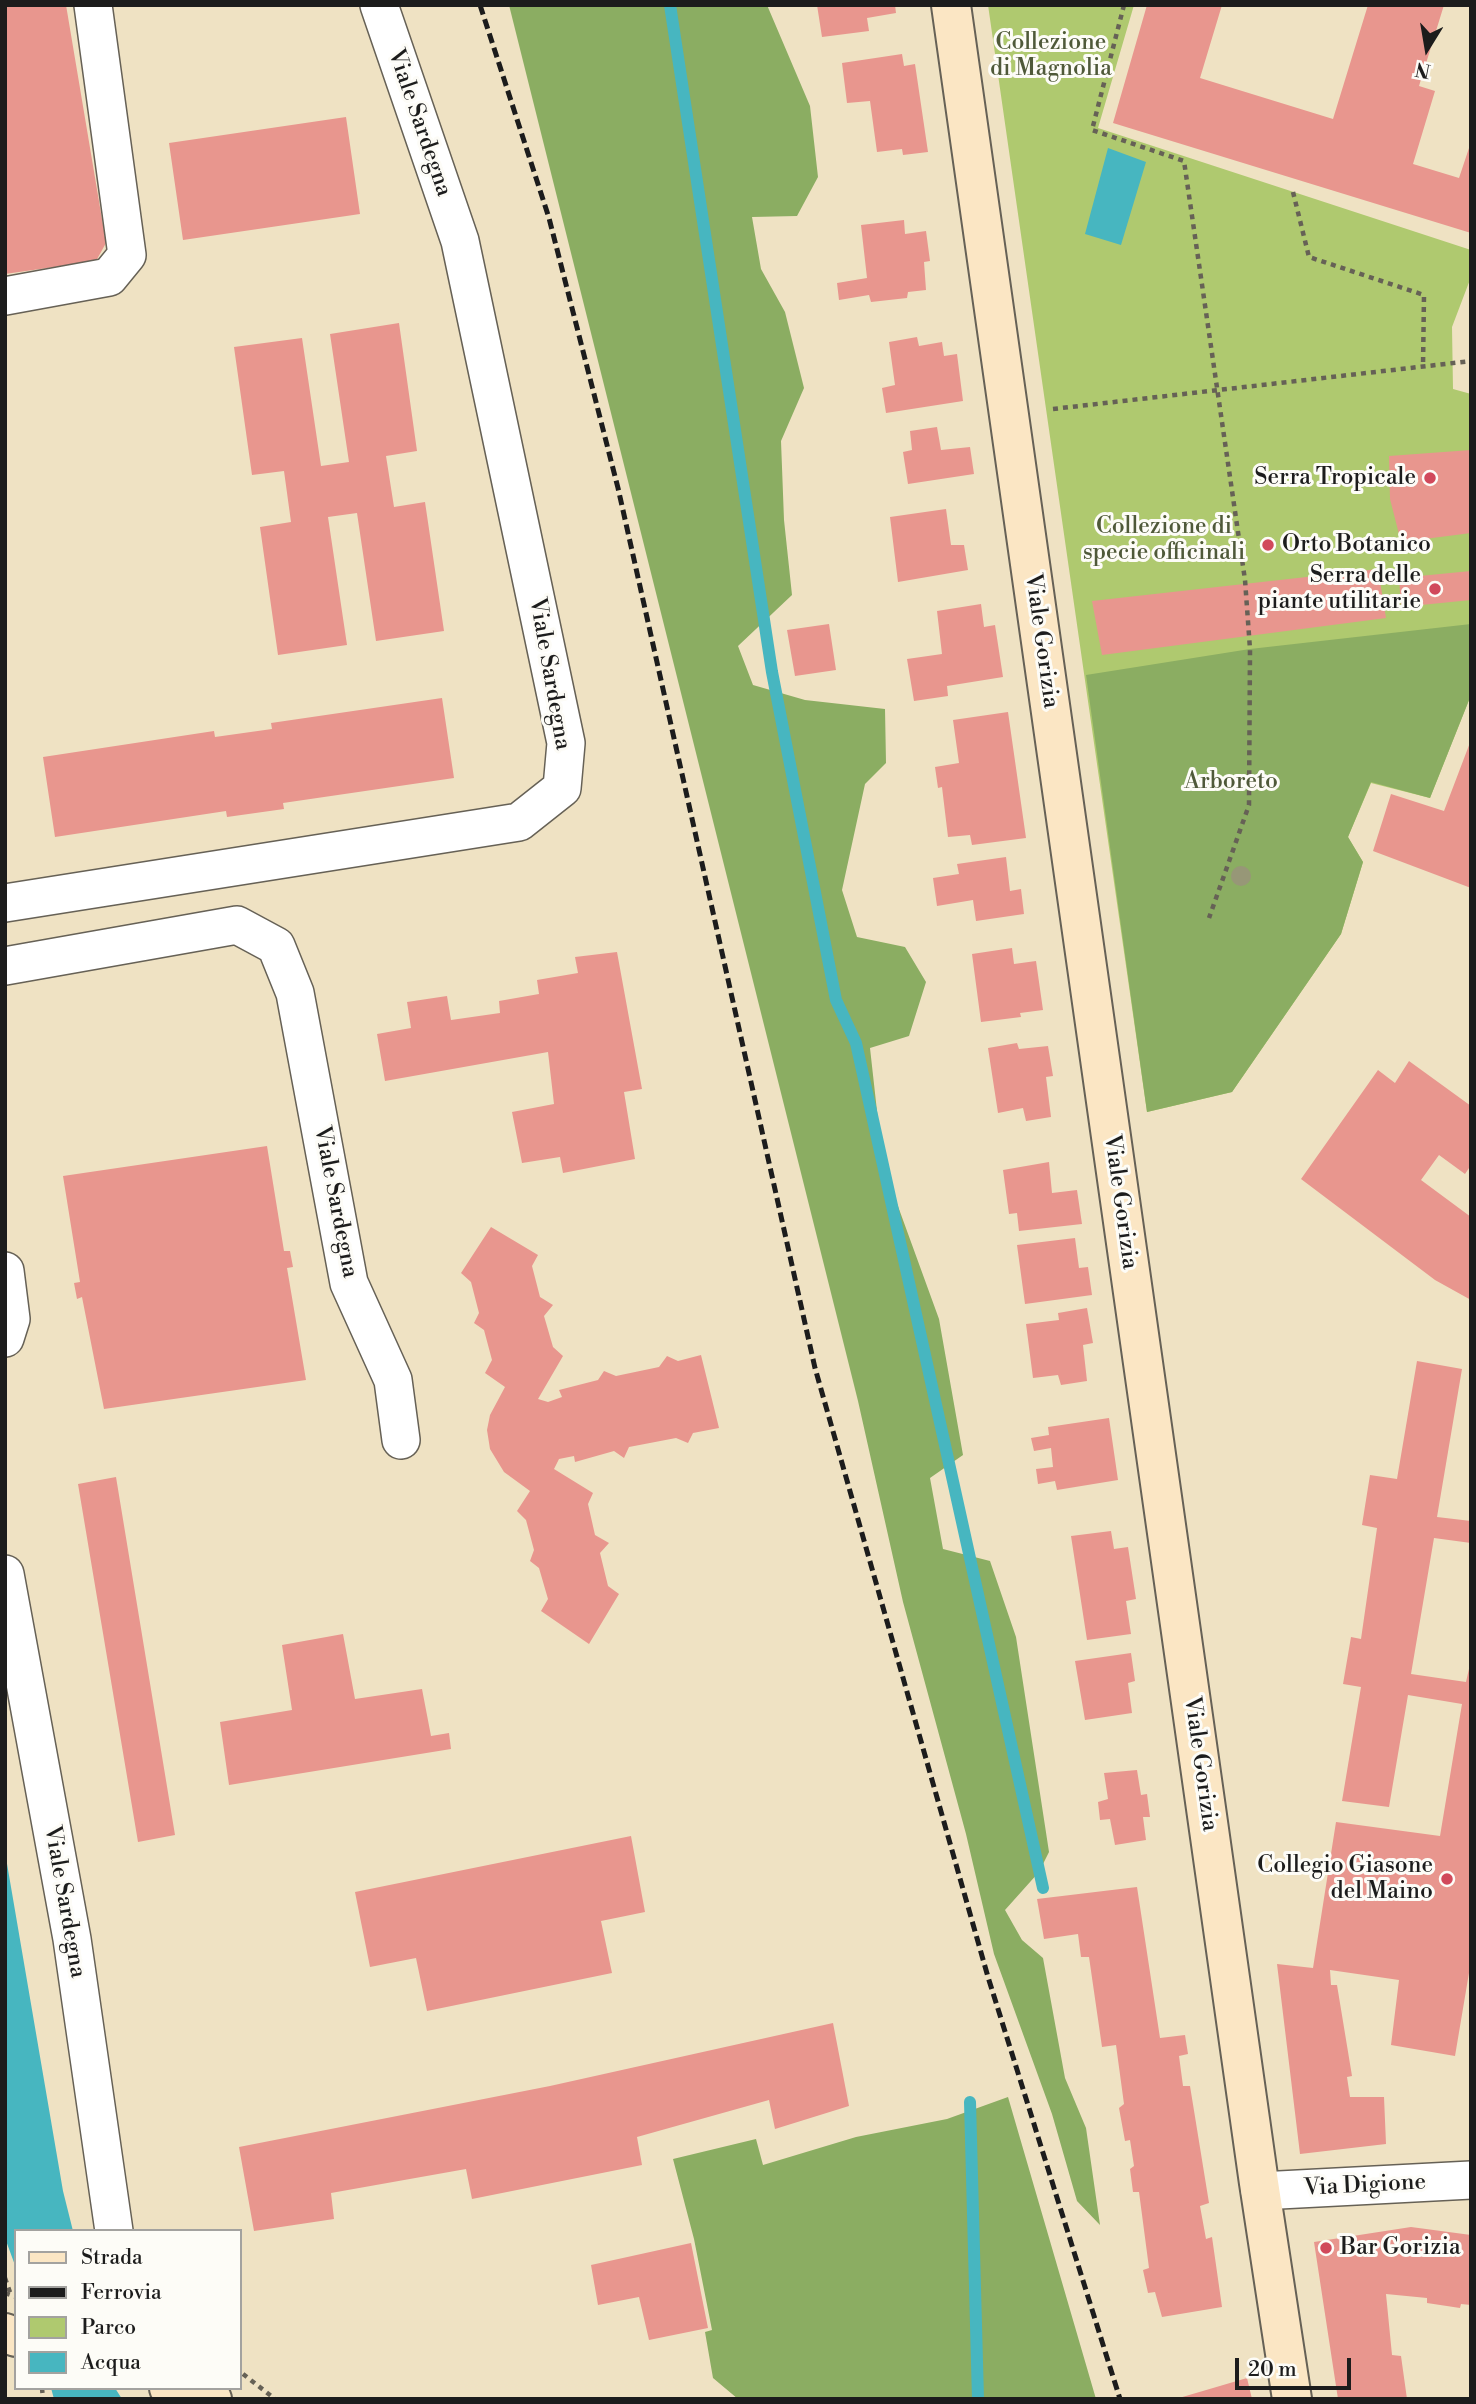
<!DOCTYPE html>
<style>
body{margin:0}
#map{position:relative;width:1476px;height:2404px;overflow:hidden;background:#efe2c3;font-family:"Libre Bodoni",serif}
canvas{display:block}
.frame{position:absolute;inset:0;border:7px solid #1c1c1c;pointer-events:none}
.legend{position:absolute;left:14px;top:2229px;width:228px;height:161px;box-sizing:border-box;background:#fdfcf7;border:2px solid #a3a29f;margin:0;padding:9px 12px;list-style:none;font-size:21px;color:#1c1c1c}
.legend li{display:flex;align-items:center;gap:14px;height:35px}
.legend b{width:35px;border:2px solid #a3a29f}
.north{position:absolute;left:1392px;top:14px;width:70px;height:70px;-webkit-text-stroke:5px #fdfcf7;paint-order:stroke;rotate:191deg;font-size:19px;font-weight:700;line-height:28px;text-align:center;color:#1c1c1c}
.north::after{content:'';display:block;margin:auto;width:24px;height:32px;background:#1c1c1c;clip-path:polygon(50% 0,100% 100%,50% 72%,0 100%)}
.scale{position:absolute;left:1235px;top:2358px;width:116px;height:32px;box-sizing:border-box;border:4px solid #1c1c1c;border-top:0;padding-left:9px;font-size:21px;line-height:24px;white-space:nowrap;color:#1c1c1c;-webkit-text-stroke:5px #fdfcf7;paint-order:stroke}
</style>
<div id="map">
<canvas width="1476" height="2404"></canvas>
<div class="frame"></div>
<ul class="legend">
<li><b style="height:9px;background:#fbe6c4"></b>Strada</li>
<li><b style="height:9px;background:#1c1c1c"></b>Ferrovia</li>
<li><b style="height:19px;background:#afc96f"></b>Parco</li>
<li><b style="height:19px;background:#47b6c0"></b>Acqua</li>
</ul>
<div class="north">N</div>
<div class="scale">20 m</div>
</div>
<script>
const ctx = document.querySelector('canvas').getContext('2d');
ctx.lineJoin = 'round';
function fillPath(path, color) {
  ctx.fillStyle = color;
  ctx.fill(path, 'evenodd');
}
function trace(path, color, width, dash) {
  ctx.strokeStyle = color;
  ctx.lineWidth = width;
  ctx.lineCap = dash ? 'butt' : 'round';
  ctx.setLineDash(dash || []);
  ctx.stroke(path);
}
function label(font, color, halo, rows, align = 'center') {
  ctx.font = font + ' "Libre Bodoni",serif';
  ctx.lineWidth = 6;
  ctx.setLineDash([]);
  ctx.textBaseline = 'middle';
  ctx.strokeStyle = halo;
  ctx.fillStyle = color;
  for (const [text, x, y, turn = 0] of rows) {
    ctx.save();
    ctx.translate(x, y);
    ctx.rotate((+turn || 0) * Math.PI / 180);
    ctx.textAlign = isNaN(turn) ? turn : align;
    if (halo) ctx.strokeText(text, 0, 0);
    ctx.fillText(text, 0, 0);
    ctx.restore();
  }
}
const green = new Path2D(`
 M 988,5 L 1134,5 L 1098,128 L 1471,250 L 1471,277 L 1452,327 L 1453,389 L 1471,394 L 1471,695 L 1430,798 L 1371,783 L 1348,837 L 1363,862 L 1341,934 L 1232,1092 L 1147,1112 Z`);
const forest = new Path2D(`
 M 509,5 L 767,5 L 810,106 L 818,177 L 797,216 L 752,217 L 761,269 L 785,312 L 804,388 L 781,441 L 784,520 L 792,595 L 738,646 L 753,685 L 805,700 L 885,709 L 886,763 L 865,784 L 842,890 L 857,937 L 905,947 L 926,982 L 909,1036 L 870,1048 L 883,1165 L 939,1319 L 963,1455 L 930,1478 L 943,1549 L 990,1561 L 1016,1637 L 1049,1852 L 1039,1872 L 1005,1910 L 1022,1940 L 1043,1958 L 1065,2078 L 1086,2128 L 1100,2225 L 1077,2201 L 1052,2114 L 994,1954 L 966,1834 L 903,1602 L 858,1401 Z
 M 1471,624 L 1471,695 L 1430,798 L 1371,782 L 1348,837 L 1363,862 L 1341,934 L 1232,1092 L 1147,1112 L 1086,675 L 1250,649 Z
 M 1008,2097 L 1096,2399 L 738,2399 L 713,2378 L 705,2332 L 712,2330 L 694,2239 L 673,2159 L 756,2139 L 763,2165 L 856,2137 L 947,2119 Z`);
const water = new Path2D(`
 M 1108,148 L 1146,162 L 1121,245 L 1085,234 Z
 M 5,1852 L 63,2191 L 73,2231 L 16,2231 L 16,2268 L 5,2238 Z
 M 51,2388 L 115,2388 L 122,2399 L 54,2399 Z`);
const stream = new Path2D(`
 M 670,5 L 772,672 L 836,1000 L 856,1043 L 1043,1888
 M 970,2102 L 978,2399`);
const building = new Path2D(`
 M 5,5 L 66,5 L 106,243 L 96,261 L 5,274 Z
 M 817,5 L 895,5 L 896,13 L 867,18 L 869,31 L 822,37 Z
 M 1147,5 L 1222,5 L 1200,78 L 1333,119 L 1368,5 L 1444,5 L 1419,86 L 1435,91 L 1413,164 L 1459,178 L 1471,142 L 1471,233 L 1113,123 Z
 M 902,54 L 904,66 L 915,64 L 928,152 L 903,155 L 902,149 L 877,152 L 870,101 L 847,103 L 842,63 Z
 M 346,117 L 360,214 L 183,240 L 169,143 Z
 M 904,220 L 905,234 L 926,231 L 930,261 L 924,262 L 926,290 L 908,292 L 907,298 L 871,302 L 869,295 L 839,300 L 837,283 L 867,278 L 861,225 Z
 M 399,323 L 417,451 L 386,456 L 394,507 L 425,502 L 444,631 L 376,641 L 357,513 L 328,517 L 347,645 L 278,655 L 260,527 L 291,522 L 284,471 L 252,475 L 234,347 L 302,338 L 321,466 L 349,462 L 330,334 Z
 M 917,337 L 919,346 L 942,342 L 944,356 L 957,354 L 963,401 L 886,413 L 882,388 L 895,385 L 889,342 Z
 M 937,427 L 941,450 L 970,447 L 974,474 L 908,484 L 903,452 L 912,450 L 910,431 Z
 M 1471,450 L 1471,533 L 1401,542 L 1390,499 L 1389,456 Z
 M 946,509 L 951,545 L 964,545 L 968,570 L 898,582 L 890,517 Z
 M 1378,569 L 1386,618 L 1102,655 L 1092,601 Z
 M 1471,571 L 1471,600 L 1401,607 L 1399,578 Z
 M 981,604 L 984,627 L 995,625 L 1003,677 L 947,686 L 948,696 L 914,701 L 907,659 L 942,654 L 937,611 Z
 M 829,624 L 836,670 L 795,676 L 787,630 Z
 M 442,698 L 454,778 L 283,803 L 284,809 L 227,817 L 226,811 L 55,837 L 43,757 L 214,731 L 215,737 L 272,729 L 271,723 Z
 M 1008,712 L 1026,838 L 972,845 L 970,835 L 948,837 L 942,787 L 938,788 L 935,767 L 959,763 L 953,720 Z
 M 1471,740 L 1471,888 L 1373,851 L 1391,794 L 1444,811 Z
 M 1006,857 L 1010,891 L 1021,889 L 1024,914 L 976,921 L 973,900 L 937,906 L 933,878 L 959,874 L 957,864 Z
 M 1012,948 L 1014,964 L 1036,961 L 1043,1010 L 1020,1013 L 1021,1017 L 981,1022 L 972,954 Z
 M 617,952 L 642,1089 L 624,1092 L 635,1159 L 563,1173 L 560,1157 L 522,1163 L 512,1112 L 554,1104 L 548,1052 L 385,1081 L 377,1034 L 411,1028 L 407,1002 L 447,996 L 451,1020 L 500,1013 L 499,1001 L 539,994 L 537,980 L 578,973 L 575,957 Z
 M 1017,1043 L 1019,1049 L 1048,1046 L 1053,1076 L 1046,1077 L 1051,1117 L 1026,1121 L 1023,1108 L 998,1113 L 988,1048 Z
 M 1409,1061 L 1471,1106 L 1471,1165 L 1465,1174 L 1439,1155 L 1421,1180 L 1471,1217 L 1471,1300 L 1435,1280 L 1301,1179 L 1378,1070 L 1395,1083 Z
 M 267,1146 L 284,1251 L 290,1251 L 293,1267 L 287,1268 L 306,1380 L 104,1409 L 82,1297 L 77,1299 L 74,1283 L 80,1282 L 63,1176 Z
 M 1049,1162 L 1052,1193 L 1077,1190 L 1082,1224 L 1019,1231 L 1017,1213 L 1009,1214 L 1003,1170 Z
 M 491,1227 L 538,1255 L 532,1266 L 540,1297 L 553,1305 L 544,1316 L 553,1347 L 563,1356 L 538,1399 L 548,1402 L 562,1397 L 559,1390 L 598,1380 L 604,1371 L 616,1376 L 659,1367 L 667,1356 L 678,1361 L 701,1355 L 719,1428 L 693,1433 L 688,1443 L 676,1438 L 629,1447 L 624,1458 L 614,1451 L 575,1462 L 574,1456 L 559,1459 L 554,1469 L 593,1493 L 588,1504 L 595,1535 L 609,1543 L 600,1553 L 608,1586 L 619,1594 L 589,1644 L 541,1611 L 548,1599 L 539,1568 L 530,1561 L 534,1550 L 526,1520 L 517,1511 L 530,1491 L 504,1472 L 490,1449 L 487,1430 L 490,1415 L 505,1387 L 485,1373 L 492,1360 L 484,1330 L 474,1323 L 479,1313 L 471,1282 L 461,1273 Z
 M 1075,1238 L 1079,1268 L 1088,1267 L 1092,1295 L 1025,1304 L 1017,1245 Z
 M 1087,1308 L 1093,1343 L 1083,1345 L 1087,1381 L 1061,1385 L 1058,1375 L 1033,1378 L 1026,1324 L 1059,1320 L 1058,1313 Z
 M 1417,1361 L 1462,1369 L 1437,1517 L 1471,1521 L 1471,1543 L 1434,1538 L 1411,1674 L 1466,1682 L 1471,1660 L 1471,1961 L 1455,2056 L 1391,2045 L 1399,1980 L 1330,1970 L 1331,1985 L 1337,1985 L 1352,2076 L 1347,2077 L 1350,2097 L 1384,2097 L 1386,2144 L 1300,2154 L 1277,1964 L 1313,1968 L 1336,1822 L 1440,1836 L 1462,1704 L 1408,1695 L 1389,1807 L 1342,1801 L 1361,1687 L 1343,1684 L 1351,1637 L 1361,1639 L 1377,1528 L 1362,1525 L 1370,1475 L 1397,1479 Z
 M 1109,1418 L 1118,1480 L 1057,1490 L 1055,1481 L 1038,1484 L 1036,1469 L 1053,1467 L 1051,1448 L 1034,1451 L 1031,1438 L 1049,1435 L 1048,1427 Z
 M 116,1477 L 175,1835 L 138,1842 L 78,1484 Z
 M 1111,1531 L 1114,1549 L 1128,1547 L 1136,1599 L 1126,1601 L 1131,1634 L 1087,1640 L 1071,1536 Z
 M 343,1634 L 355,1699 L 422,1689 L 431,1736 L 449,1733 L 451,1749 L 229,1785 L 220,1722 L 292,1710 L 282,1645 Z
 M 1131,1653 L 1135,1681 L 1128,1683 L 1132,1713 L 1085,1720 L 1075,1661 Z
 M 1137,1770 L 1141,1795 L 1147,1794 L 1150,1817 L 1143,1817 L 1146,1840 L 1115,1845 L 1110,1819 L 1100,1820 L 1098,1802 L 1108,1799 L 1104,1773 Z
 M 631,1836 L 645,1912 L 601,1921 L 612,1973 L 427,2011 L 416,1958 L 370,1967 L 355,1892 Z
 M 1137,1887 L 1160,2038 L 1185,2035 L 1188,2054 L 1179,2056 L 1183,2086 L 1190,2086 L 1209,2203 L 1200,2206 L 1206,2239 L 1212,2237 L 1222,2307 L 1162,2317 L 1155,2292 L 1148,2293 L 1143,2270 L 1149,2268 L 1139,2192 L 1133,2192 L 1130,2169 L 1134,2166 L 1130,2140 L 1125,2141 L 1119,2108 L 1124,2104 L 1116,2045 L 1102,2047 L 1089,1957 L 1081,1957 L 1078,1934 L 1044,1939 L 1037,1899 Z
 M 833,2023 L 849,2106 L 775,2129 L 769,2100 L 637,2137 L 642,2165 L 472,2199 L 466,2169 L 331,2193 L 334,2219 L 254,2231 L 239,2147 L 550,2086 Z
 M 1411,2227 L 1471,2235 L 1471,2305 L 1461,2304 L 1460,2308 L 1427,2303 L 1427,2298 L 1386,2294 L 1392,2355 L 1401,2356 L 1407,2399 L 1338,2399 L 1314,2242 Z
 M 691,2243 L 708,2328 L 649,2340 L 639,2297 L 598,2305 L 591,2265 Z
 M 1247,2378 L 1252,2399 L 1179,2399 L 1179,2398 Z`);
const path = new Path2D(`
 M 1124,5 L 1092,130 L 1184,161 L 1245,580 L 1250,649 L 1249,805 L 1209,918
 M 1293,192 L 1309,257 L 1424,295 L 1423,367
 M 1053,409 L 1471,361
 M 5,2278 L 11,2295
 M 243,2374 L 275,2399
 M 42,2388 L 43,2399`);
const street = new Path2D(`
 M 5,296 L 109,277 L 127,255 L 93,5
 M 5,903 L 519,822 L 562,788 L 566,743 L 460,241 L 379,5
 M 5,966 L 237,925 L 276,946 L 295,993 L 349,1283 L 393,1380 L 401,1440
 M 5,1271 L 11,1319 L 5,1338
 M 5,1574 L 72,1939 L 114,2231
 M 1260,2191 L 1471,2180`);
const secondary = new Path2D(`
 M 951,5 L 1259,2183 L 1292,2399
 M 5,2333 L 16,2337
 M 169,2388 L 204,2394 L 212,2399`);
const rail = new Path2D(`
 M 480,5 L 549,218 L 618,488 L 815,1368 L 988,1977 L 1120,2399`);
const pathBridge = new Path2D(`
 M 5,2293 L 16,2297`);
const trees = [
 [1241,876]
];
const markers = [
 [1430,478,7,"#d1495b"],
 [1268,545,7,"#d1495b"],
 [1435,589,7,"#d1495b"],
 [1447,1879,7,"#d1495b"],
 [1326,2248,7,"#d1495b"]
];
const parkNames = [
 ["Collezione",1051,43],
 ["di Magnolia",1051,69],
 ["Collezione di",1164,527],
 ["specie officinali",1164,553],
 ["Arboreto",1231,782]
];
const streetNames = [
 ["Viale Sardegna",419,123,71],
 ["Viale Gorizia",1041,641,82],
 ["Viale Sardegna",549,674,80],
 ["Viale Sardegna",335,1202,79],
 ["Viale Gorizia",1120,1202,82],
 ["Viale Gorizia",1200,1764,82],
 ["Viale Sardegna",64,1902,80],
 ["Via Digione",1365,2186,-3]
];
const poiNames = [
 ["Serra Tropicale",1416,478],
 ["Orto Botanico",1282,545,"left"],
 ["Serra delle",1421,576],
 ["piante utilitarie",1421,602],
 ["Collegio Giasone",1433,1866],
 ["del Maino",1433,1892],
 ["Bar Gorizia",1340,2248,"left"]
];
fillPath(green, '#afc96f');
fillPath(forest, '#8bad62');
fillPath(water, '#47b6c0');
trace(stream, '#47b6c0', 12);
fillPath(building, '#e8968e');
trace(street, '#666156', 40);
trace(secondary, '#666156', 42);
trace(path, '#666156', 4.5, [5, 5]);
trace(street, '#fff', 37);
trace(secondary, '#fbe6c4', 38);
trace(rail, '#1c1c1c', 5, [10, 5]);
trace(pathBridge, '#666156', 4.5, [5, 5]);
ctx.fillStyle = '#979777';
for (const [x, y] of trees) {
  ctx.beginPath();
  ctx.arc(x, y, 10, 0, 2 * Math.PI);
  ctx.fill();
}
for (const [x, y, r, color] of markers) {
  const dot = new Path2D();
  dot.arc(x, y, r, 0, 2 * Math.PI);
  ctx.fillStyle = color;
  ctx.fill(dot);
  trace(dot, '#fdfcf7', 2.5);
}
label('23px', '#4f5939', '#fdfcf7', parkNames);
label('23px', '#1c1c1c', '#fdfcf7', streetNames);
label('23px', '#1c1c1c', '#fdfcf7', poiNames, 'right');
</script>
